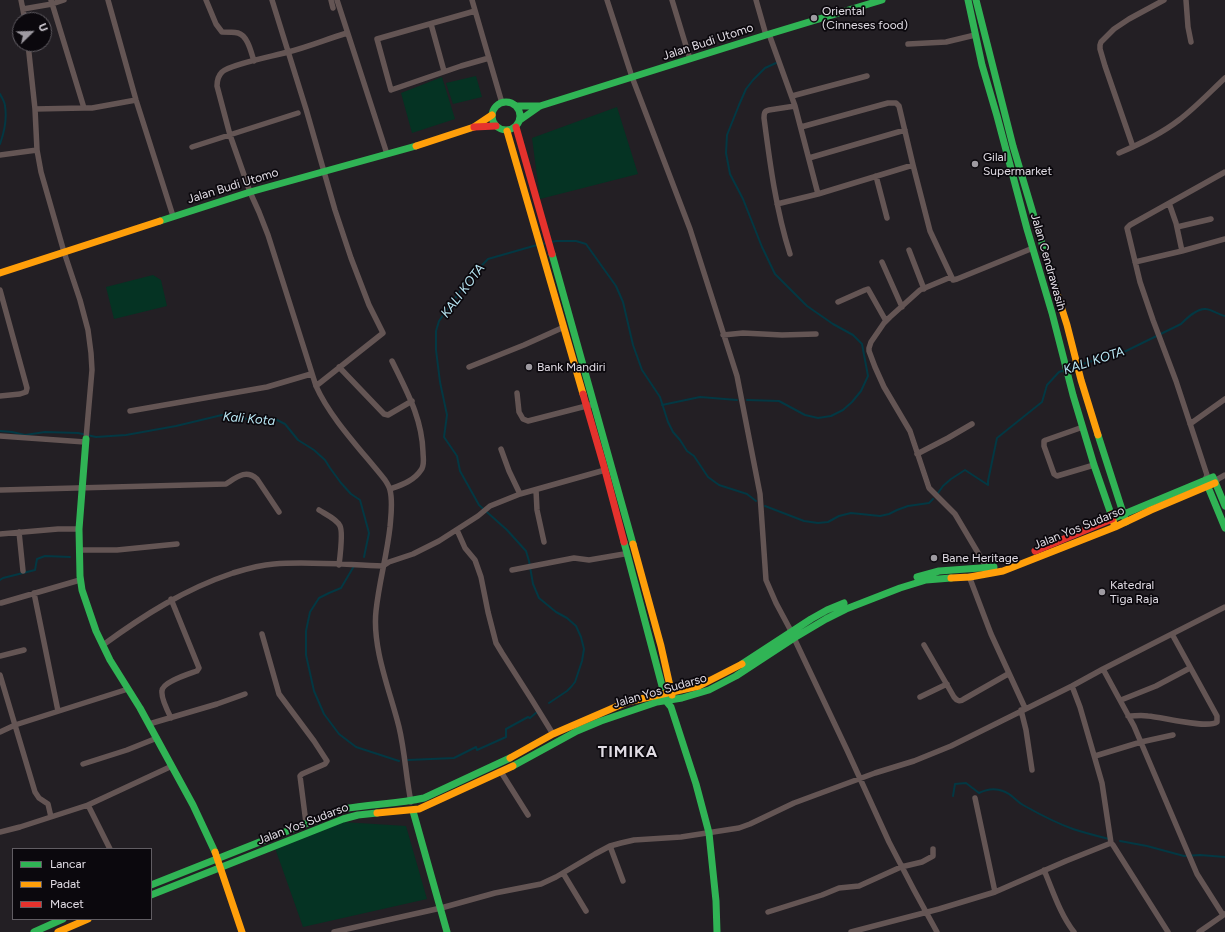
<!DOCTYPE html>
<style>
body{margin:0}
#map{position:relative;width:1225px;height:932px;overflow:hidden;background:#231f24;font-family:Figtree,sans-serif}
canvas{display:block}
.legend{position:absolute;left:12px;top:848px;width:140px;height:72px;box-sizing:border-box;background:#0b080d;border:1px solid #615d63;margin:0;padding:5px 7px;list-style:none;font-size:12px;color:#e1dce4}
.legend li{display:flex;align-items:center;gap:8px;height:20px}
.legend b{width:20px;border:1px solid #615d63}
.north{position:absolute;left:12px;top:12px;width:40px;height:40px;box-sizing:border-box;background:#0b080d;border:1px solid #615d63;border-radius:50%;rotate:67deg;font-size:11px;font-weight:700;line-height:16px;text-align:center;color:#e1dce4}
.north::after{content:'';display:block;margin:auto;width:14px;height:18px;background:#9e9aa1;clip-path:polygon(50% 0,100% 100%,50% 72%,0 100%)}
</style>
<div id="map">
<canvas width="1225" height="932"></canvas>
<ul class="legend">
<li><b style="height:5px;background:#30b455"></b>Lancar</li>
<li><b style="height:5px;background:#ff9f0a"></b>Padat</li>
<li><b style="height:5px;background:#e5322d"></b>Macet</li>
</ul>
<div class="north">U</div>
</div>
<script>
const ctx = document.querySelector('canvas').getContext('2d');
ctx.lineJoin = 'round';
function fillPath(path, color) {
  ctx.fillStyle = color;
  ctx.fill(path, 'evenodd');
}
function trace(path, color, width, dash) {
  ctx.strokeStyle = color;
  ctx.lineWidth = width;
  ctx.lineCap = dash ? 'butt' : 'round';
  ctx.setLineDash(dash || []);
  ctx.stroke(path);
}
function label(font, color, halo, rows, align = 'center') {
  ctx.font = font + ' Figtree,sans-serif';
  ctx.lineWidth = 3.5;
  ctx.setLineDash([]);
  ctx.textBaseline = 'middle';
  ctx.strokeStyle = halo;
  ctx.fillStyle = color;
  for (const [text, x, y, turn = 0] of rows) {
    ctx.save();
    ctx.translate(x, y);
    ctx.rotate((+turn || 0) * Math.PI / 180);
    ctx.textAlign = isNaN(turn) ? turn : align;
    if (halo) ctx.strokeText(text, 0, 0);
    ctx.fillText(text, 0, 0);
    ctx.restore();
  }
}
const green = new Path2D(`
 M 476,76 L 482,97 L 453,104 L 446,83 Z
 M 442,77 L 455,119 L 412,133 L 401,93 Z
 M 617,107 L 638,174 L 540,199 L 532,138 Z
 M 153,275 L 161,280 L 167,306 L 114,319 L 106,287 Z
 M 343,822 L 406,826 L 427,899 L 303,927 L 275,848 Z`);
const stream = new Path2D(`
 M 0,94 C 2,98 5,102 5,106 C 7,118 4,133 0,144
 M 542,244 L 556,241 L 576,241 L 586,244 L 616,286 L 623,302 L 633,345 L 642,370 L 660,397 L 668,422 L 673,432 L 680,440 L 687,451 L 694,456 L 708,477 L 719,485 L 747,494 L 756,501
 M 537,245 L 488,259 L 468,280 L 439,321 L 436,331 L 436,350 L 440,382 L 447,415 L 444,437 L 457,456 L 460,471 L 479,505 L 507,530 L 526,551 L 529,561 L 533,584 L 539,598 L 556,612 L 567,618 L 576,626 L 581,637 L 584,649 L 582,661 L 575,682 L 571,687 L 567,691 L 549,703
 M 1079,365 L 1126,351 L 1181,324 C 1187,318 1197,308 1206,309 C 1210,309 1220,315 1225,316
 M 747,400 L 779,401 L 805,415 L 818,418 L 831,416 L 843,410 L 852,402 L 861,391 L 868,376 L 862,344 L 853,335 L 833,324 L 807,306 L 775,274 L 762,247 L 743,199 L 730,174 L 726,153 L 727,135 L 739,105 L 746,89 L 753,80 L 765,68 L 776,63
 M 662,405 L 700,397 L 737,400
 M 0,431 L 12,432 L 25,435 L 45,432 L 78,433 L 96,437 L 126,435 L 176,426 L 222,415 L 254,420 L 275,419 L 285,424 L 298,440 L 314,450 L 325,460 L 330,468 L 341,483 L 351,494 L 360,500 L 369,533 L 364,557
 M 938,493 L 943,486 L 951,479 L 965,470 L 988,485 L 988,481 L 997,438 L 1042,402 L 1047,385 L 1059,372 L 1075,367
 M 765,506 L 804,521 L 818,523 L 828,522 L 839,516 L 851,513 L 880,516 L 889,514 L 897,510 L 908,506 L 929,503 L 933,499
 M 354,566 L 341,588 L 329,593 L 319,598 L 310,612 L 306,631 L 306,655 L 314,691 L 324,714 L 339,734 L 356,747 L 399,761
 M 0,580 L 3,578 L 35,570 L 37,559 L 45,556 L 70,557
 M 408,760 L 454,758 L 476,747 L 477,750 L 506,737 L 506,729 L 528,717 L 530,718 L 537,712
 M 953,796 L 955,784 L 966,783 L 979,793 C 987,789 995,788 1003,791 C 1012,794 1016,801 1023,805 C 1039,814 1056,823 1073,829 C 1085,833 1097,836 1109,839
 M 1120,841 L 1147,846 L 1184,856 L 1200,855 L 1225,857`);
const street = new Path2D(`
 M 21,0 L 25,20
 M 51,0 L 84,108 L 92,108 L 136,100
 M 108,0 L 136,100 L 173,216
 M 206,0 L 216,24 L 222,32 C 227,32 233,32 238,33 C 248,36 251,52 254,61
 M 272,0 L 306,109 L 335,210 L 351,258 L 369,305 L 383,333 L 316,386
 M 331,0 L 333,8
 M 337,0 L 387,154
 M 472,0 L 502,103
 M 607,0 L 632,77 L 690,229 L 737,376 L 760,494 L 766,580 L 776,603 L 791,631
 M 672,0 L 690,59
 M 756,0 L 766,35
 M 1186,0 L 1188,27 L 1191,42
 M 23,9 L 52,4 L 64,0
 M 475,11 L 377,39 L 391,90 L 461,66 L 489,58
 M 431,24 L 444,71
 M 347,33 C 327,39 308,47 288,52 C 274,56 231,64 222,72 C 218,76 217,81 217,86 L 230,135 L 250,192 L 259,212 L 268,235 L 316,386 C 330,418 362,451 385,480 C 387,483 389,486 390,490 C 393,502 391,515 390,527 C 387,555 379,582 376,611 C 372,648 390,691 399,727 C 405,752 406,778 411,802
 M 769,34 L 795,106 L 818,194 L 913,165 L 930,231 L 953,280 L 957,279 L 1033,248
 M 28,44 L 35,109 L 37,150 L 41,172 L 64,252 L 80,300 L 88,330 L 91,353 L 92,370 L 86,439
 M 908,44 L 946,42 L 975,35
 M 792,96 L 867,76
 M 35,109 L 84,108
 M 801,127 L 888,103 L 896,103 L 899,106 L 913,165
 M 192,147 L 298,113
 M 1133,147 L 1105,66 L 1100,49 L 1100,45 L 1101,42 L 1114,29 L 1129,19 L 1164,0
 M 1119,153 C 1140,144 1161,134 1179,120 C 1195,108 1210,92 1225,78
 M 0,155 L 37,150
 M 809,158 L 905,130
 M 876,176 L 887,218
 M 1169,203 L 1176,223 L 1182,251
 M 777,204 L 818,194
 M 1177,227 L 1211,219
 M 909,250 L 924,289
 M 790,254 C 776,210 770,164 764,118 C 764,114 764,111 769,110 L 795,106
 M 882,262 L 902,307
 M 1135,262 L 1182,251 L 1225,239
 M 951,277 L 920,290 L 890,317 L 884,323 L 871,342 L 869,348 L 869,351 L 875,367 L 884,387 L 910,431 L 929,488 L 955,514 L 987,568
 M 0,290 L 27,388 L 26,392 L 20,394 L 0,396
 M 838,302 L 865,290 L 868,289 L 886,321
 M 723,335 L 743,333 L 782,335 L 816,334
 M 339,367 L 384,414 L 388,415 L 412,401
 M 469,367 L 524,345 L 564,327
 M 517,393 L 519,412 L 523,419 L 528,421 L 594,404
 M 130,411 L 267,387 L 311,374
 M 1190,424 L 1225,399
 M 1083,427 L 1046,440 L 1044,441 L 1044,446 L 1054,474 L 1057,476 L 1094,465
 M 0,436 L 85,442
 M 501,449 L 509,471 L 520,494
 M 917,454 L 948,438 L 972,424
 M 1205,480 L 1207,475 L 1176,381 L 1153,320 L 1140,282 L 1127,228 L 1130,225 L 1225,172
 M 1215,483 L 1218,479 L 1225,475
 M 390,489 C 401,485 414,481 421,470 C 425,465 423,458 423,452 C 422,418 407,392 392,361
 M 1,490 L 226,484 C 237,477 246,469 257,479 L 279,512
 M 536,490 L 537,510 L 544,542
 M 319,510 C 325,514 337,519 340,526 C 343,532 340,557 339,565
 M 457,530 L 465,548 L 475,560 L 481,577 L 488,612 L 496,643 L 502,653 L 532,700 L 553,734
 M 19,532 L 23,571
 M 0,534 L 58,529 L 79,529
 M 80,550 L 117,550 L 177,544
 M 512,570 L 574,558 L 589,560 L 624,554 L 627,552
 M 969,576 L 991,634 L 1025,708
 M 34,593 L 58,711
 M 1,603 L 80,580
 M 262,634 L 279,694 L 314,741 L 327,761 L 325,764 L 302,774 L 300,776 L 306,823
 M 794,638 L 847,750 L 889,842 L 914,890 L 937,932
 M 103,645 C 144,615 185,589 233,573 C 246,569 260,565 274,564 C 309,561 348,565 383,566 L 389,562 L 413,554 L 439,541 L 478,516 L 490,506 L 520,494 L 605,470
 M 924,645 L 954,697 C 957,701 960,702 964,699 L 1008,674
 M 0,656 L 24,650
 M 1103,669 L 1134,726 L 1197,874 L 1223,915
 M 0,675 L 35,792 L 39,798 L 48,804 L 51,817
 M 1072,686 L 1080,707 L 1102,783 L 1111,843
 M 920,697 L 947,684
 M 1121,700 L 1156,686 L 1190,668
 M 1021,710 L 1026,730 L 1032,770
 M 1128,716 C 1135,716 1141,715 1148,716 C 1162,717 1207,729 1217,722 L 1217,716 L 1172,634
 M 171,718 C 168,712 161,697 162,691 C 162,682 189,674 197,671 L 199,668 L 171,599
 M 149,724 L 217,704 L 245,694
 M 0,732 L 15,725 L 128,689
 M 1095,756 L 1141,742 L 1173,735
 M 83,764 L 127,750 L 157,738
 M 501,772 L 528,815
 M 975,798 L 995,892
 M 88,805 L 110,849
 M 0,832 L 20,827 L 88,805 L 172,766
 M 610,846 L 623,881
 M 1044,870 C 1053,891 1060,914 1074,932
 M 563,873 L 586,911
 M 768,912 L 822,895 L 839,888 L 859,886 L 901,867 L 922,862 L 933,856 L 933,849
 M 334,932 L 441,908 L 495,893 L 541,884 L 556,877 L 595,854 L 610,846 L 621,843 L 634,840 L 681,837 L 739,828 L 750,824 L 794,803 L 875,773 L 914,761 L 951,746 L 1072,686 L 1103,669 L 1225,607
 M 851,932 L 939,909 L 995,892 L 1066,861 L 1111,843 L 1113,845 L 1168,932
 M 1199,932 L 1225,914`);
const fast = new Path2D(`
 M 968,0 L 982,65 L 997,116 L 1027,229 L 1052,313 L 1073,395 L 1094,465 L 1111,514
 M 976,0 L 1013,146 L 1055,287
 M492 116a14 14 0 1 1 28 0a14 14 0 1 1-28 0Z
 M 517,106 L 540,106
 M 520,120 L 540,106 L 766,35 L 882,0
 M 160,221 L 250,192 L 416,146
 M 552,254 L 633,544
 M 1098,435 L 1126,522
 M 86,439 L 79,529 L 80,576 L 82,590 L 96,631 L 110,660 L 140,708 L 193,805 L 215,852
 M 1206,482 L 1225,528
 M 1112,519 L 1213,477 L 1225,506
 M 624,542 L 666,701 L 671,707 L 696,784 L 709,833 L 716,901 L 717,932
 M 917,577 L 939,571 L 994,567
 M 742,664 L 811,619 L 827,610 L 844,603
 M 513,766 L 577,731 L 601,721 L 657,702 L 682,698 L 709,690 L 736,676 L 794,638 L 826,619 L 846,609 L 900,588 L 926,580 L 951,578
 M 413,811 L 447,932
 M 151,885 L 343,809 C 370,804 397,804 424,798 L 510,758
 M 151,895 L 343,819 L 358,815 L 377,813
 M 34,932 L 63,919`);
const slow = new Path2D(`
 M 507,131 L 583,394
 M 416,146 L 474,127 L 492,115
 M 0,273 L 160,221
 M 1055,287 L 1067,325 L 1081,380 L 1098,435
 M 1111,514 L 1115,527 L 1151,510 L 1215,483
 M 633,544 L 661,646 L 672,695
 M 951,578 L 970,577 L 1003,571 L 1115,527
 M 510,758 L 553,734 L 627,702 L 699,686 L 742,664
 M 377,813 L 419,809 L 513,766
 M 215,852 L 242,932
 M 58,932 L 88,919`);
const jam = new Path2D(`
 M 474,127 L 496,126
 M 516,127 L 552,254
 M 583,394 L 605,470 L 624,542
 M 1035,551 L 1112,519`);
const markers = [
 [814,18,4,"#9e9aa1"],
 [975,164,4,"#9e9aa1"],
 [529,367,4,"#9e9aa1"],
 [934,558,4,"#9e9aa1"],
 [1102,592,4,"#9e9aa1"]
];
const poiNames = [
 ["Oriental",822,11],
 ["(Cinneses food)",822,25],
 ["Gilal",983,157],
 ["Supermarket",983,171],
 ["Bank Mandiri",537,367],
 ["Bane Heritage",942,558],
 ["Katedral",1110,585],
 ["Tiga Raja",1110,599]
];
const streetNames = [
 ["Jalan Budi Utomo",708,42,-18],
 ["Jalan Budi Utomo",233,186,-17],
 ["Jalan Cendrawasih",1048,262,74],
 ["Jalan Yos Sudarso",1079,528,-22],
 ["Jalan Yos Sudarso",660,691,-16],
 ["Jalan Yos Sudarso",303,824,-21]
];
const waterNames = [
 ["KALI KOTA",463,291,-53],
 ["KALI KOTA",1094,361,-18],
 ["Kali Kota",249,419,5]
];
const districtNames = [
 ["TIMIKA",628,752]
];
fillPath(green, '#053323');
trace(stream, '#033843', 2);
trace(street, '#645554', 5.5);
trace(fast, '#30b455', 7);
trace(slow, '#ff9f0a', 7);
trace(jam, '#e5322d', 7);
for (const [x, y, r, color] of markers) {
  const dot = new Path2D();
  dot.arc(x, y, r, 0, 2 * Math.PI);
  ctx.fillStyle = color;
  ctx.fill(dot);
  trace(dot, '#0b080d', 1.5);
}
label('12px', '#e1dce4', '#0b080d', poiNames, 'left');
label('12px', '#e1dce4', '#0b080d', streetNames);
label('italic 13px', '#bbe9f6', '#0b080d', waterNames);
ctx.letterSpacing = '1px';
label('bold 16px', '#e1dce4', '#0b080d', districtNames);
ctx.letterSpacing = '0px';
</script>
